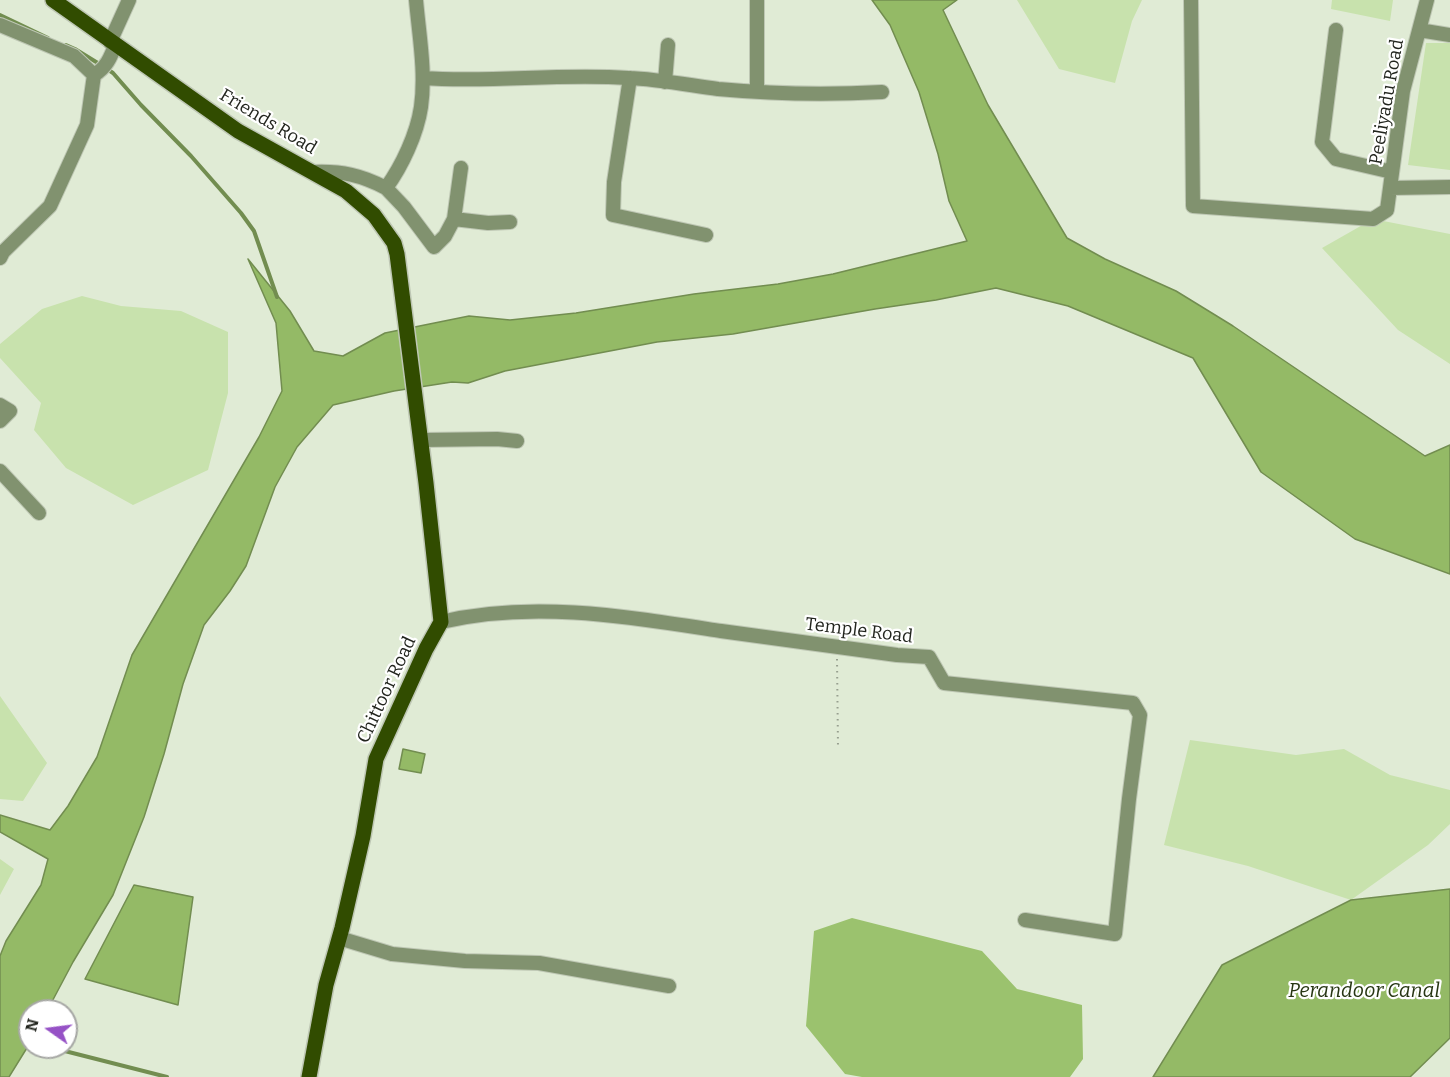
<!DOCTYPE html>
<style>
body{margin:0}
#map{position:relative;width:1450px;height:1077px;overflow:hidden;background:#e0ebd5;font-family:Bitter,serif}
canvas{display:block}
.north{position:absolute;left:18px;top:999px;width:60px;height:60px;box-sizing:border-box;background:#fff;border:2px solid #a7a8a5;border-radius:50%;rotate:284deg;font-size:16px;font-weight:700;line-height:24px;text-align:center;color:#22251e}
.north::after{content:'';display:block;margin:auto;width:21px;height:27px;background:#9652c6;clip-path:polygon(50% 0,100% 100%,50% 72%,0 100%)}
</style>
<div id="map">
<canvas width="1450" height="1077"></canvas>
<div class="north">N</div>
</div>
<script>
const ctx = document.querySelector('canvas').getContext('2d');
ctx.lineJoin = 'round';
function fillPath(path, color) {
  ctx.fillStyle = color;
  ctx.fill(path, 'evenodd');
}
function trace(path, color, width, dash) {
  ctx.strokeStyle = color;
  ctx.lineWidth = width;
  ctx.lineCap = dash ? 'butt' : 'round';
  ctx.setLineDash(dash || []);
  ctx.stroke(path);
}
function label(font, color, halo, rows, align = 'center') {
  ctx.font = font + ' Bitter,serif';
  ctx.lineWidth = 4.5;
  ctx.setLineDash([]);
  ctx.textBaseline = 'middle';
  ctx.strokeStyle = halo;
  ctx.fillStyle = color;
  for (const [text, x, y, turn = 0] of rows) {
    ctx.save();
    ctx.translate(x, y);
    ctx.rotate((+turn || 0) * Math.PI / 180);
    ctx.textAlign = isNaN(turn) ? turn : align;
    if (halo) ctx.strokeText(text, 0, 0);
    ctx.fillText(text, 0, 0);
    ctx.restore();
  }
}
const green = new Path2D(`
 M 1017,0 L 1142,0 L 1132,21 L 1115,83 L 1059,69 Z
 M 1332,0 L 1393,0 L 1390,21 L 1331,9 Z
 M 1426,43 L 1450,43 L 1450,170 L 1408,165 Z
 M 1373,219 L 1450,234 L 1450,364 L 1398,330 L 1322,248 Z
 M 82,296 L 121,306 L 181,311 L 228,332 L 228,393 L 208,470 L 133,505 L 66,468 L 34,430 L 41,403 L 0,358 L 0,344 L 42,309 Z
 M 0,696 L 47,763 L 23,801 L 0,799 Z
 M 1190,740 L 1296,755 L 1344,749 L 1390,775 L 1450,790 L 1450,824 L 1428,845 L 1351,900 L 1248,866 L 1164,845 Z
 M 0,859 L 14,869 L 0,895 Z`);
const forest = new Path2D(`
 M 852,918 L 982,951 L 1017,989 L 1082,1005 L 1083,1059 L 1070,1077 L 862,1077 L 845,1074 L 806,1026 L 814,931 Z`);
const water = new Path2D(`
 M 872,0 L 957,0 L 943,10 L 988,105 L 1067,238 L 1105,259 L 1176,291 L 1233,326 L 1425,456 L 1450,445 L 1450,574 L 1355,539 L 1261,472 L 1193,358 L 1068,306 L 996,288 L 936,300 L 875,309 L 733,334 L 657,342 L 505,371 L 468,383 L 452,382 L 394,391 L 333,405 L 297,447 L 275,487 L 246,566 L 230,591 L 204,625 L 183,684 L 164,754 L 144,817 L 113,895 L 73,962 L 47,1011 L 30,1011 L 30,1043 L 9,1077 L 0,1077 L 0,956 L 6,941 L 41,885 L 48,859 L 0,832 L 0,815 L 50,830 L 68,806 L 97,757 L 132,655 L 259,437 L 282,391 L 276,323 L 248,259 L 290,311 L 314,351 L 343,356 L 385,333 L 469,316 L 510,320 L 576,313 L 694,294 L 778,284 L 833,274 L 967,241 L 949,201 L 938,154 L 919,92 L 890,25 Z
 M 403,749 L 425,754 L 421,773 L 399,769 Z
 M 134,885 L 193,897 L 178,1005 L 85,979 Z
 M 1450,889 L 1450,1038 L 1410,1077 L 1153,1077 L 1222,965 L 1351,900 Z`);
const stream = new Path2D(`
 M 0,15 L 48,38
 M 66,45 L 75,49 L 101,65
 M 107,69 L 113,73 L 141,105 L 191,156 L 241,213 L 254,231 L 277,297
 M 49,1047 L 167,1077`);
const path = new Path2D(`
 M 837,659 L 838,747`);
const minor = new Path2D(`
 M 1191,0 L 1193,206 L 1373,219 L 1387,210 L 1390,188
 M 1427,0 L 1403,91 L 1390,188 L 1450,187
 M 757,1 L 757,91
 M 0,25 L 74,56 L 94,75 C 106,68 111,57 115,45
 M 1336,30 L 1322,142 L 1336,159 L 1392,172
 M 1419,30 L 1450,35
 M 110,42 L 129,0
 M 423,78 C 491,83 559,73 628,78 C 658,79 688,85 718,89 C 773,94 828,95 882,92
 M 630,78 L 614,182 L 613,215 L 706,235
 M 665,82 L 668,45
 M 314,172 C 342,171 361,175 386,188 C 402,166 417,134 421,107 C 426,72 419,35 416,0
 M 386,188 L 404,207 L 434,247 L 445,236 L 454,219 L 461,168
 M 454,219 L 488,223 L 510,222
 M 0,258 L 3,252 L 50,206 L 87,125 L 94,75
 M 0,405 L 10,411 L 0,421
 M 421,440 L 497,439 L 517,441
 M 0,471 L 39,513
 M 441,622 C 533,600 630,617 721,631 C 780,639 838,647 897,655 L 929,657 L 944,683 L 1133,703 L 1140,715 L 1129,799 L 1115,934 L 1025,920
 M 339,938 L 392,954 L 465,961 L 539,963 L 669,986`);
const major = new Path2D(`
 M 53,0 L 238,131 L 346,191 L 374,215 L 394,243 L 397,254 L 426,483 L 441,622 L 426,649 L 376,759 L 363,836 L 342,928 L 326,985 L 309,1077`);
const streetNames = [
 ["Peeliyadu Road",1387,102,-80],
 ["Friends Road",268,122,31],
 ["Temple Road",859,631,7],
 ["Chittoor Road",387,690,-65]
];
const waterNames = [
 ["Perandoor Canal",1364,991]
];
fillPath(green, '#c8e2ad');
fillPath(forest, '#9bc26e');
fillPath(water, '#94ba66');
trace(water, '#728d50', 1.5);
trace(stream, '#728d50', 4);
trace(minor, '#bec7b4', 16);
trace(major, '#bec7b4', 18);
trace(path, '#979f8f', 2, [1.5, 4.5]);
trace(minor, '#81926f', 14);
trace(major, '#314c00', 15);
label('18px', '#22251e', '#fff', streetNames);
label('italic 20px', '#273613', '#fff', waterNames);
</script>
